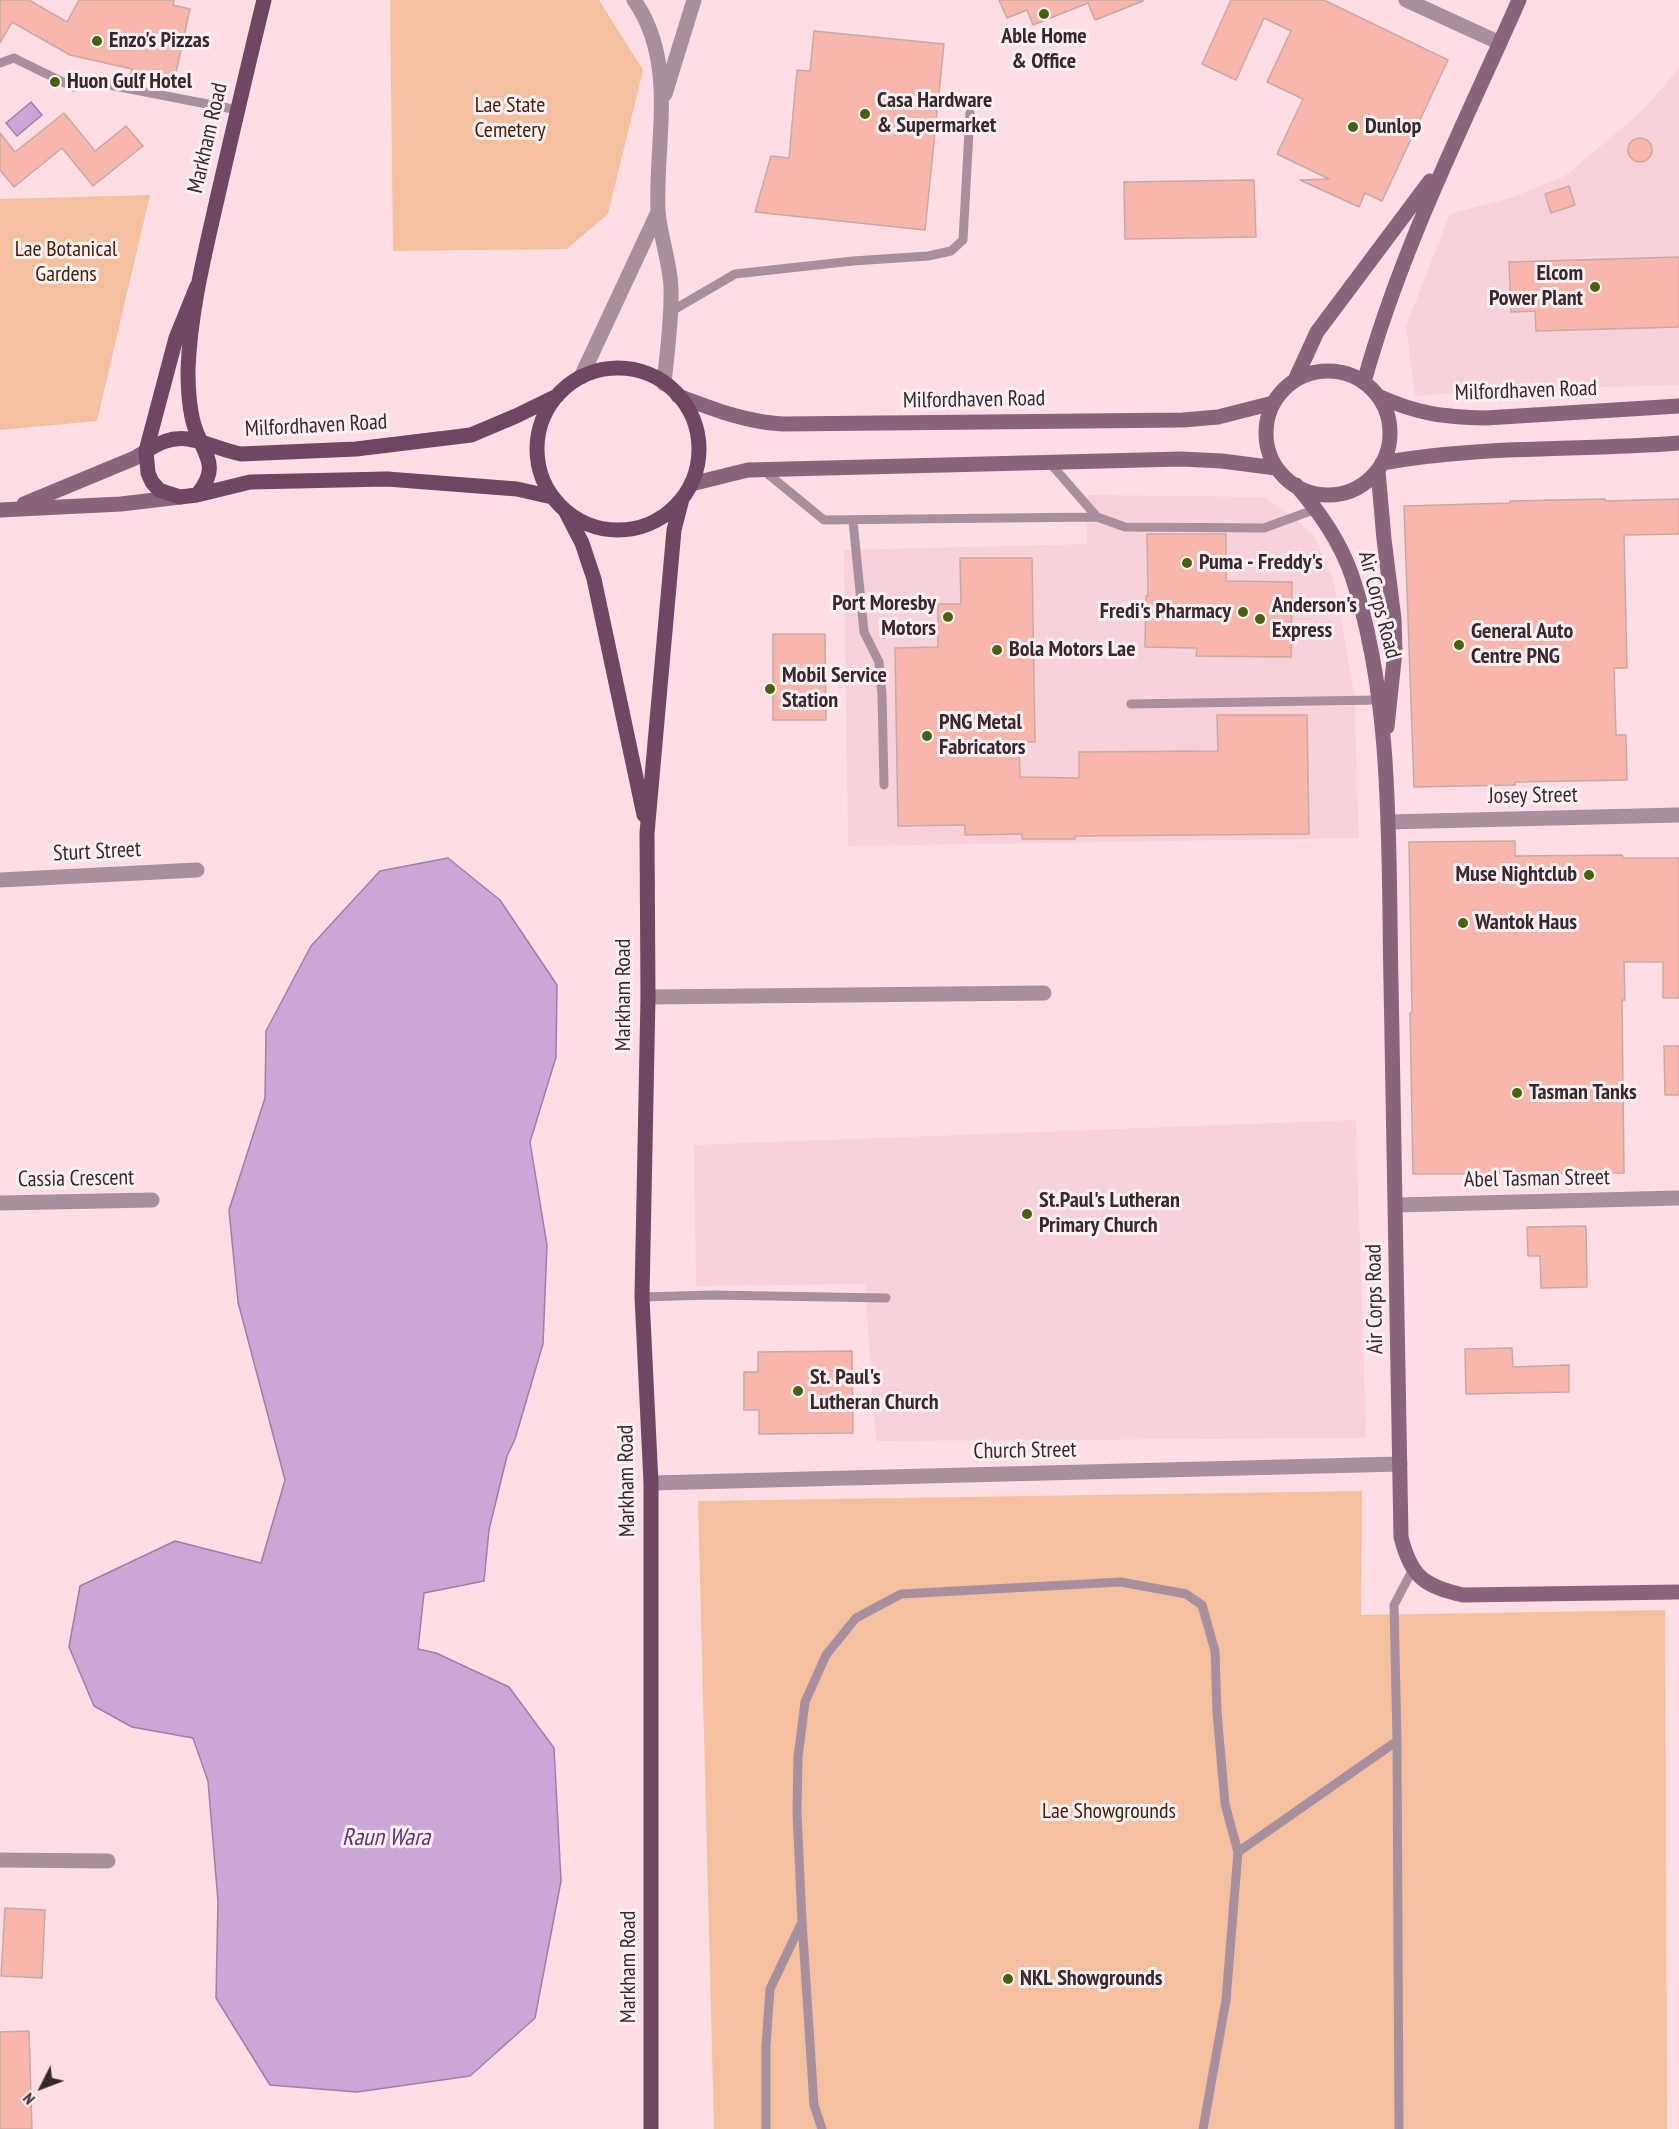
<!DOCTYPE html>
<style>
body{margin:0}
#map{position:relative;width:1679px;height:2129px;overflow:hidden;background:#fddee4;font-family:"PT Sans Narrow",sans-serif}
canvas{display:block}
.north{position:absolute;left:12px;top:2057px;width:60px;height:60px;-webkit-text-stroke:4px #fdf0f3;paint-order:stroke;rotate:228deg;font-size:16px;font-weight:700;line-height:24px;text-align:center;color:#35292c}
.north::after{content:'';display:block;margin:auto;width:21px;height:27px;background:#35292c;clip-path:polygon(50% 0,100% 100%,50% 72%,0 100%)}
</style>
<div id="map">
<canvas width="1679" height="2129"></canvas>
<div class="north">N</div>
</div>
<script>
const ctx = document.querySelector('canvas').getContext('2d');
ctx.lineJoin = 'round';
function fillPath(path, color) {
  ctx.fillStyle = color;
  ctx.fill(path, 'evenodd');
}
function trace(path, color, width, dash) {
  ctx.strokeStyle = color;
  ctx.lineWidth = width;
  ctx.lineCap = dash ? 'butt' : 'round';
  ctx.setLineDash(dash || []);
  ctx.stroke(path);
}
function label(font, color, halo, rows, align = 'center') {
  ctx.font = font + ' "PT Sans Narrow",sans-serif';
  ctx.lineWidth = 6;
  ctx.setLineDash([]);
  ctx.textBaseline = 'middle';
  ctx.strokeStyle = halo;
  ctx.fillStyle = color;
  for (const [text, x, y, turn = 0] of rows) {
    ctx.save();
    ctx.translate(x, y);
    ctx.rotate((+turn || 0) * Math.PI / 180);
    ctx.textAlign = isNaN(turn) ? turn : align;
    if (halo) ctx.strokeText(text, 0, 0);
    ctx.fillText(text, 0, 0);
    ctx.restore();
  }
}
const built = new Path2D(`
 M 1679,69 L 1679,385 L 1488,390 L 1415,396 L 1406,326 L 1450,214 L 1510,198 L 1565,176 L 1641,112 Z
 M 1088,495 L 1265,497 L 1313,534 L 1333,578 L 1354,691 L 1359,838 L 848,846 L 844,550 L 1087,544 Z
 M 1356,1120 L 1366,1438 L 876,1441 L 865,1284 L 696,1286 L 694,1145 Z`);
const green = new Path2D(`
 M 390,0 L 599,0 L 643,70 L 608,214 L 567,249 L 393,251 Z
 M 150,195 L 97,421 L 0,430 L 0,199 Z
 M 1362,1491 L 1361,1615 L 1665,1610 L 1667,2129 L 714,2129 L 698,1501 Z`);
const water = new Path2D(`
 M 31,102 L 42,115 L 17,136 L 6,123 Z
 M 448,858 L 500,900 L 557,985 L 556,1057 L 530,1142 L 547,1245 L 543,1344 L 515,1439 L 507,1456 L 489,1530 L 484,1581 L 424,1593 L 418,1649 L 436,1653 L 509,1687 L 554,1748 L 561,1881 L 535,2018 L 470,2076 L 357,2092 L 270,2085 L 216,1998 L 218,1901 L 208,1781 L 193,1738 L 132,1727 L 94,1706 L 69,1647 L 80,1586 L 175,1541 L 261,1563 L 285,1480 L 238,1302 L 229,1210 L 265,1098 L 266,1031 L 311,946 L 380,871 Z`);
const building = new Path2D(`
 M 0,0 L 29,0 L 67,22 L 79,0 L 174,0 L 173,5 L 190,9 L 173,86 L 130,76 L 132,69 L 70,55 L 12,22 L 0,43 Z
 M 999,0 L 1143,0 L 1143,1 L 1095,20 L 1088,3 L 1033,25 L 1027,10 L 1007,18 Z
 M 1231,0 L 1324,0 L 1448,60 L 1382,201 L 1365,193 L 1359,207 L 1300,180 L 1329,179 L 1277,154 L 1303,99 L 1267,82 L 1291,31 L 1264,18 L 1236,80 L 1202,64 Z
 M 814,31 L 944,44 L 925,230 L 755,212 L 771,156 L 789,158 L 797,70 L 810,71 Z
 M 64,113 L 95,151 L 126,126 L 143,146 L 93,186 L 62,148 L 14,187 L 0,170 L 0,133 L 15,152 Z
 M1628 150a12 12 0 1 1 24 0a12 12 0 1 1-24 0Z
 M 1254,180 L 1256,237 L 1125,239 L 1124,182 Z
 M 1569,186 L 1575,205 L 1551,213 L 1545,194 Z
 M 1679,257 L 1679,327 L 1536,331 L 1535,311 L 1511,312 L 1509,262 Z
 M 1605,499 L 1605,501 L 1679,499 L 1679,534 L 1624,535 L 1627,668 L 1614,668 L 1616,735 L 1626,735 L 1627,780 L 1515,782 L 1515,785 L 1414,787 L 1404,506 L 1510,503 L 1510,501 Z
 M 1147,534 L 1226,534 L 1226,581 L 1292,582 L 1291,657 L 1196,656 L 1197,648 L 1145,647 L 1146,596 L 1148,596 Z
 M 960,558 L 1032,558 L 1035,742 L 1019,742 L 1020,777 L 1079,778 L 1079,752 L 1218,751 L 1217,715 L 1307,715 L 1309,834 L 1075,836 L 1075,839 L 1022,839 L 1022,834 L 965,835 L 965,825 L 898,826 L 895,648 L 938,647 L 938,604 L 961,604 Z
 M 773,634 L 825,634 L 826,720 L 773,720 Z
 M 1515,841 L 1515,856 L 1622,855 L 1623,858 L 1679,858 L 1679,998 L 1663,998 L 1663,962 L 1624,962 L 1625,1000 L 1622,1000 L 1624,1173 L 1413,1174 L 1410,1013 L 1412,1013 L 1409,842 Z
 M 1664,1046 L 1679,1046 L 1679,1095 L 1665,1095 Z
 M 1586,1226 L 1587,1287 L 1541,1288 L 1540,1256 L 1528,1256 L 1527,1227 Z
 M 1512,1348 L 1513,1367 L 1569,1365 L 1569,1392 L 1466,1394 L 1465,1349 Z
 M 852,1351 L 853,1433 L 759,1434 L 759,1410 L 744,1410 L 744,1372 L 758,1372 L 758,1352 Z
 M 5,1908 L 45,1910 L 42,1978 L 1,1976 Z
 M 29,2031 L 32,2129 L 0,2129 L 0,2032 Z`);
const lane = new Path2D(`
 M 0,63 L 14,58 L 73,87 L 94,82 L 238,110
 M 670,312 L 735,274 L 853,261 L 928,256 L 951,251 L 963,240 L 970,113
 M 1050,463 L 1097,517 L 1125,527 L 1264,528 L 1316,509
 M 763,470 L 824,520 L 1097,517
 M 853,521 L 864,632 L 879,662 L 882,695 L 884,785
 M 1131,704 L 1378,700
 M 642,1297 L 712,1295 L 886,1298
 M 766,2129 L 766,2046 L 770,1989 L 801,1924
 M 822,2129 L 814,2105 L 802,1921 L 797,1813 L 798,1757 L 805,1702 L 826,1655 L 856,1618 L 901,1594 L 1121,1582 L 1186,1594 L 1202,1605 L 1215,1651 L 1217,1712 L 1225,1804 L 1238,1852
 M 1203,2129 L 1226,2000 L 1238,1852 L 1397,1741
 M 1399,2129 L 1397,1741 L 1394,1605 L 1413,1569`);
const street = new Path2D(`
 M 634,0 C 678,63 655,140 658,211 C 660,236 670,262 671,288 C 672,319 667,352 664,384
 M 1406,0 L 1500,43
 M 665,94 L 694,0
 M 581,377 L 658,212
 M 1388,822 L 1679,815
 M 0,880 L 197,870
 M 648,997 L 1044,993
 M 0,1203 L 152,1200
 M 1396,1205 L 1679,1198
 M 651,1483 L 1400,1464
 M 0,1860 L 108,1861`);
const secondary = new Path2D(`
 M1266 433a62 62 0 1 1 124 0a62 62 0 1 1-124 0Z
 M 1295,380 L 1317,332 L 1430,181
 M 1364,382 C 1401,248 1463,127 1519,0
 M 678,396 C 713,409 745,422 783,424 L 1183,420 L 1218,417 L 1273,403
 M 1378,396 C 1418,414 1443,417 1486,418 L 1679,406
 M 1382,463 C 1480,445 1580,451 1679,443
 M 1378,471 L 1384,539 L 1394,619 L 1395,651 L 1387,727
 M 691,484 L 748,470 L 1181,459 L 1222,461 L 1276,468
 M 1296,485 C 1320,513 1340,541 1352,576 C 1394,702 1388,851 1391,982 C 1395,1167 1399,1352 1401,1537 C 1411,1577 1424,1586 1463,1595 L 1679,1592
 M 24,504 L 135,458 L 146,451
 M 0,510 L 121,504 L 180,497`);
const primary = new Path2D(`
 M 197,286 L 176,338 L 146,451 L 148,473 L 152,482 L 159,490 L 180,497 L 197,495 L 250,482 L 387,479 L 517,489 L 552,497
 M537 449a81 81 0 1 1 162 0a81 81 0 1 1-162 0Z
 M 146,451 C 184,425 202,446 241,454 L 356,449 L 471,435 L 516,416 L 555,397
 M 197,495 C 222,465 203,455 194,425 C 189,408 188,388 188,370 C 190,311 205,253 218,195 C 233,130 248,65 264,0
 M 566,512 L 582,543 L 594,579 L 644,815
 M 651,2129 L 651,1483 L 642,1297 L 648,997 L 647,833 L 674,530 L 682,499`);
const markers = [
 [1044,14,6,"#48610e"],
 [97,41,6,"#48610e"],
 [55,82,6,"#48610e"],
 [865,114,6,"#48610e"],
 [1353,127,6,"#48610e"],
 [1595,287,6,"#48610e"],
 [1187,563,6,"#48610e"],
 [1243,612,6,"#48610e"],
 [948,617,6,"#48610e"],
 [1260,619,6,"#48610e"],
 [1459,645,6,"#48610e"],
 [997,650,6,"#48610e"],
 [770,689,6,"#48610e"],
 [927,736,6,"#48610e"],
 [1589,875,6,"#48610e"],
 [1463,923,6,"#48610e"],
 [1517,1093,6,"#48610e"],
 [1027,1214,6,"#48610e"],
 [798,1391,6,"#48610e"],
 [1008,1979,6,"#48610e"]
];
const poiNames = [
 ["Able Home",1044,37,"center"],
 ["& Office",1044,62,"center"],
 ["Enzo's Pizzas",109,41],
 ["Huon Gulf Hotel",67,82],
 ["Casa Hardware",877,101],
 ["& Supermarket",877,126],
 ["Dunlop",1365,127],
 ["Elcom",1583,274,"right"],
 ["Power Plant",1583,299,"right"],
 ["Puma - Freddy's",1199,563],
 ["Port Moresby",936,604,"right"],
 ["Motors",936,629,"right"],
 ["Anderson's",1272,606],
 ["Express",1272,631],
 ["Fredi's Pharmacy",1231,612,"right"],
 ["General Auto",1471,632],
 ["Centre PNG",1471,657],
 ["Bola Motors Lae",1009,650],
 ["Mobil Service",782,676],
 ["Station",782,701],
 ["PNG Metal",939,723],
 ["Fabricators",939,748],
 ["Muse Nightclub",1577,875,"right"],
 ["Wantok Haus",1475,923],
 ["Tasman Tanks",1529,1093],
 ["St.Paul's Lutheran",1039,1201],
 ["Primary Church",1039,1226],
 ["St. Paul's",810,1378],
 ["Lutheran Church",810,1403],
 ["NKL Showgrounds",1020,1979]
];
const parkNames = [
 ["Lae State",510,106],
 ["Cemetery",510,131],
 ["Lae Botanical",66,250],
 ["Gardens",66,275],
 ["Lae Showgrounds",1109,1812]
];
const streetNames = [
 ["Markham Road",208,138,-77],
 ["Milfordhaven Road",1526,391,-2],
 ["Milfordhaven Road",974,400,-1],
 ["Milfordhaven Road",316,426,-3],
 ["Air Corps Road",1379,605,75],
 ["Josey Street",1533,796,-1],
 ["Sturt Street",97,852,-3],
 ["Markham Road",624,995,-90],
 ["Cassia Crescent",76,1179,-1],
 ["Abel Tasman Street",1537,1179,-1],
 ["Air Corps Road",1375,1299,-91],
 ["Church Street",1025,1451,-1],
 ["Markham Road",627,1481,-91],
 ["Markham Road",629,1967,-90]
];
const waterNames = [
 ["Raun Wara",386,1838]
];
fillPath(built, '#f8d1d9');
fillPath(green, '#f5c09f');
fillPath(water, '#caa7d9');
trace(water, '#9d81a5', 1.5);
fillPath(building, '#f8b6ad');
trace(building, '#c7aaa5', 1.5);
trace(lane, '#a78f9e', 9);
trace(street, '#a78f9e', 15);
trace(secondary, '#87657b', 15);
trace(primary, '#6f4762', 15);
for (const [x, y, r, color] of markers) {
  const dot = new Path2D();
  dot.arc(x, y, r, 0, 2 * Math.PI);
  ctx.fillStyle = color;
  ctx.fill(dot);
  trace(dot, '#fdf0f3', 2);
}
label('bold 22px', '#35292c', '#fdf0f3', poiNames, 'left');
label('22px', '#452208', '#fdf0f3', parkNames);
label('22px', '#35292c', '#fdf0f3', streetNames);
label('italic 24px', '#613672', '#fdf0f3', waterNames);
</script>
